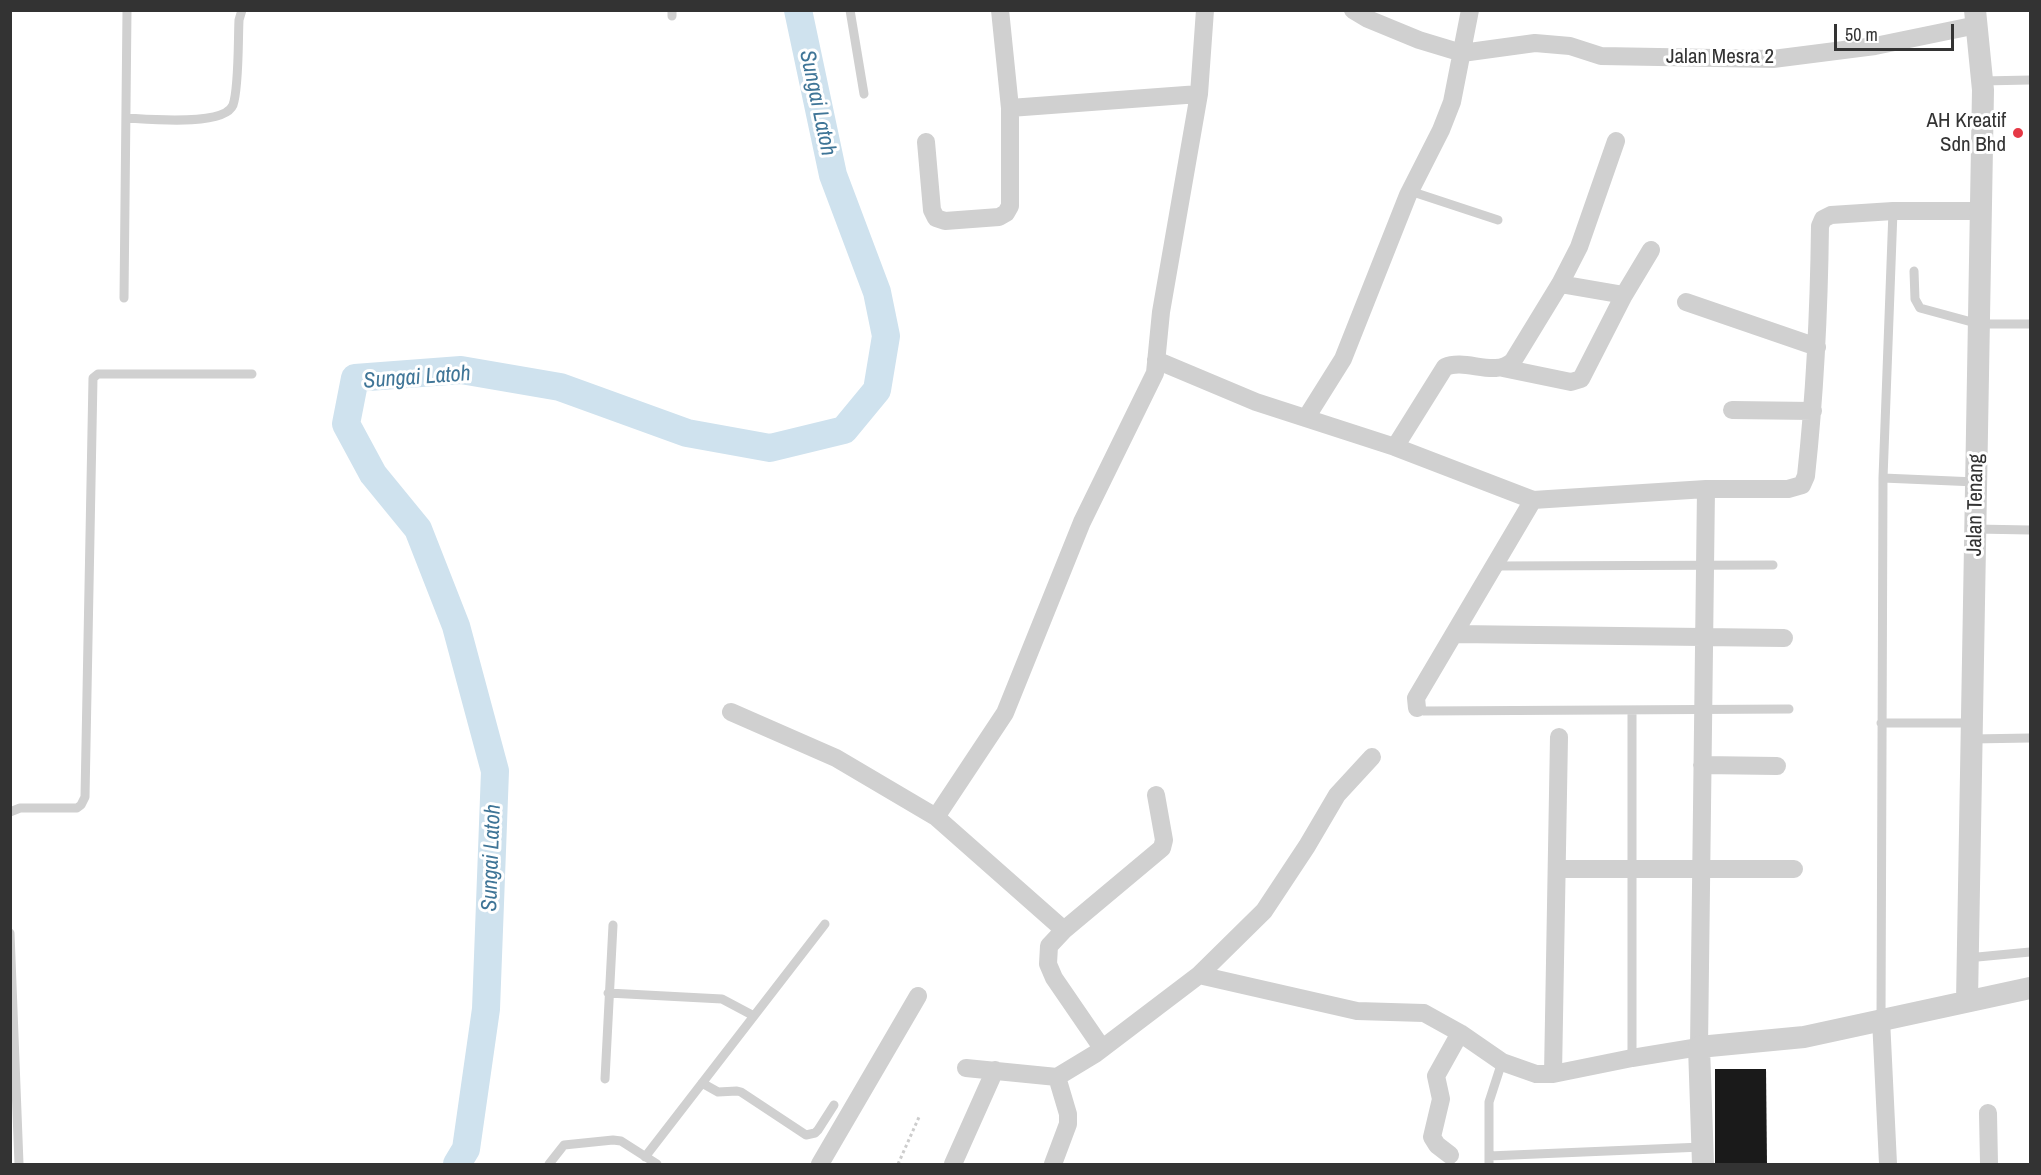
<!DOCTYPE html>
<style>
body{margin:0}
#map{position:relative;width:2041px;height:1175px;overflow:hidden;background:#fff;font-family:"Archivo Narrow",sans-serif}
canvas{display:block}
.frame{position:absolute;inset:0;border:12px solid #333;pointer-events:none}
.scale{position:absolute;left:1834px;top:24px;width:120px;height:27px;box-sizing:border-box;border:3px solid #333;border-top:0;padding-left:8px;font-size:18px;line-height:21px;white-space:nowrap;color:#333;-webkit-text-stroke:4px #fff;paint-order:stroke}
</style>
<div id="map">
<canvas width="2041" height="1175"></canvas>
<div class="frame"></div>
<div class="scale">50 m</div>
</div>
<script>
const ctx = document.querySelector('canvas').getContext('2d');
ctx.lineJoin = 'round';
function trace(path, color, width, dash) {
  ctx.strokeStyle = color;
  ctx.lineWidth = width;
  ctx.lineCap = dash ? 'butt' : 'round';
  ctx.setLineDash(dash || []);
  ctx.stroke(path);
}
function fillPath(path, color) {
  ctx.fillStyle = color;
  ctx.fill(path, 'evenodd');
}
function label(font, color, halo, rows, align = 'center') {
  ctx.font = font + ' "Archivo Narrow",sans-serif';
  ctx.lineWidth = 6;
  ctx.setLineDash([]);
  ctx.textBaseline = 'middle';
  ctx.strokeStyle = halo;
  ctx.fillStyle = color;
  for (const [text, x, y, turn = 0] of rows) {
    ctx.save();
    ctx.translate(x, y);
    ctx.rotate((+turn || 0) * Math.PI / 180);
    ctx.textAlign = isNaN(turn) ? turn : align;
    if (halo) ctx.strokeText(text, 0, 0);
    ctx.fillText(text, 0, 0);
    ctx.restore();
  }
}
const river = new Path2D(`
 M 457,1164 L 466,1149 L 486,1009 L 495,771 L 456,626 L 418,529 L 373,474 L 346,424 L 355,378 L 461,370 L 560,387 L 687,433 L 770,448 L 844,430 L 877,390 L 886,336 L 877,292 L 833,175 L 798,10`);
const building = new Path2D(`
 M 1715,1069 L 1766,1069 L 1767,1164 L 1715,1164 Z`);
const path = new Path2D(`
 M 898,1164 L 920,1115`);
const service = new Path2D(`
 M 850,10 L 864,94
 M 672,16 L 672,10
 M 1982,81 L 2030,80
 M 126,118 C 147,119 224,127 233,105 C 239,88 238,40 239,20 L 242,10
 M 1410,191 L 1498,220
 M 1914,271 L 1915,299 L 1920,308 L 1979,324 L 2030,324
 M 124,298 L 127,10
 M 1883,478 L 1976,482
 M 1975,529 L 2030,530
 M 1495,566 L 1773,565
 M 1417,708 L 1424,711 L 1789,709
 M 1632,710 L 1632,1058
 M 1881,723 L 1971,723
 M 1972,739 L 2030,738
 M 10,812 L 20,808 L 77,808 L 81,805 L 85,797 L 93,378 L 98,374 L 252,374
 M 10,933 L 19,1164
 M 1967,958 L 2030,952
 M 608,993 L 722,999 L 754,1016
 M 1881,1019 L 1883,478 L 1893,211
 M 605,1079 L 613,925
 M 702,1083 L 718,1092 L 737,1091 L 741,1092 L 806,1135 L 815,1133 L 818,1130 L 834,1105
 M 1489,1156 L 1702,1147
 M 645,1157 L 825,924
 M 549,1164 L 564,1145 L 613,1140 L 621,1141 L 657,1164
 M 1489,1164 L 1489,1102 L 1502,1062`);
const minor = new Path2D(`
 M 1353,10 L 1368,19 L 1419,40 L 1462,53 L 1535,43 L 1570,46 L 1601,56 L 1773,59 L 1875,46 L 1977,25
 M 1010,108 L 1199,94
 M 926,142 L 932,210 L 936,218 L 945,221 L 999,217 L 1006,213 L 1010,206 L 1010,108 L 1000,10
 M 1560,284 L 1624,295 L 1651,250
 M 1686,302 L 1817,347
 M 1156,360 L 1256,402 L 1395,447 L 1533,500 L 1706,489 L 1788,489 L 1802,485 L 1806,476 C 1815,393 1819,310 1820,226 L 1823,219 L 1831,215 L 1893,211 L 1981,211
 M 1503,368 L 1571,382 L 1581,379 L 1624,295
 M 1732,410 L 1813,411
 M 1306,418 L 1343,359 L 1408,195 L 1441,130 L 1452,102 L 1470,10
 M 1395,447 L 1445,367 C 1466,358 1495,378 1513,361 L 1560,284 L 1579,247 L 1616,141
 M 1456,634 L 1784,638
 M 1417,708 L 1416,698 L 1533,500
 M 731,712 L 836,758 L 936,817 L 1064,930 L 1049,946 L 1048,964 L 1054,978 L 1102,1048
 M 1702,765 L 1777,766
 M 936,817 L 1005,713 L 1082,522 L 1155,373 L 1161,312 L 1199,94 L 1205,10
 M 1557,869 L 1794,869
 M 1064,930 L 1162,848 L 1164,840 L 1156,795
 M 1199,975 L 1357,1011 L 1424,1013 L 1460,1033 L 1502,1062 L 1536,1074 L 1553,1074 L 1632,1058 L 1699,1047 L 1706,489
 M 1881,1019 L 1888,1164
 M 966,1068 L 1057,1077 L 1095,1054 L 1199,975 L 1264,911 L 1307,846 L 1337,795 L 1372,757
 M 1553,1074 L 1559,737
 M 1988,1113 L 1989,1164
 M 1450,1155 L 1437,1145 L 1432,1137 L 1441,1099 L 1436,1076 L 1460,1033
 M 820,1164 L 918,996
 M 953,1164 L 995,1070
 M 1053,1164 L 1068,1124 L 1068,1114 L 1057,1077`);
const tertiary = new Path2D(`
 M 1967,1001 L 1983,90 L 1975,10
 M 1703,1164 L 1699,1047 L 1804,1037 L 2030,988`);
const markers = [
 [2018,133,6,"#e63946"]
];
const streetNames = [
 ["Jalan Mesra 2",1720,57],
 ["Jalan Tenang",1976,505,-89]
];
const poiNames = [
 ["AH Kreatif",2006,121],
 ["Sdn Bhd",2006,145]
];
const waterNames = [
 ["Sungai Latoh",817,103,78],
 ["Sungai Latoh",417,378,-4],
 ["Sungai Latoh",492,858,-88]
];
trace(river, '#cfe2ee', 28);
fillPath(building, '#1a1a1a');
trace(path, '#cdcdcd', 3, [3, 3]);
trace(service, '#d0d0d0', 9);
trace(minor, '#d0d0d0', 18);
trace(tertiary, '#d0d0d0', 22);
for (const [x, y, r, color] of markers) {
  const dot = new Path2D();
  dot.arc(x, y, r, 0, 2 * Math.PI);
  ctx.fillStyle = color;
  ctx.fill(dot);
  trace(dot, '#fff', 2);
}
label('21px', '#333', '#fff', streetNames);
label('21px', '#333', '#fff', poiNames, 'right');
label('italic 22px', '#3f7597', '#fff', waterNames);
</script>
